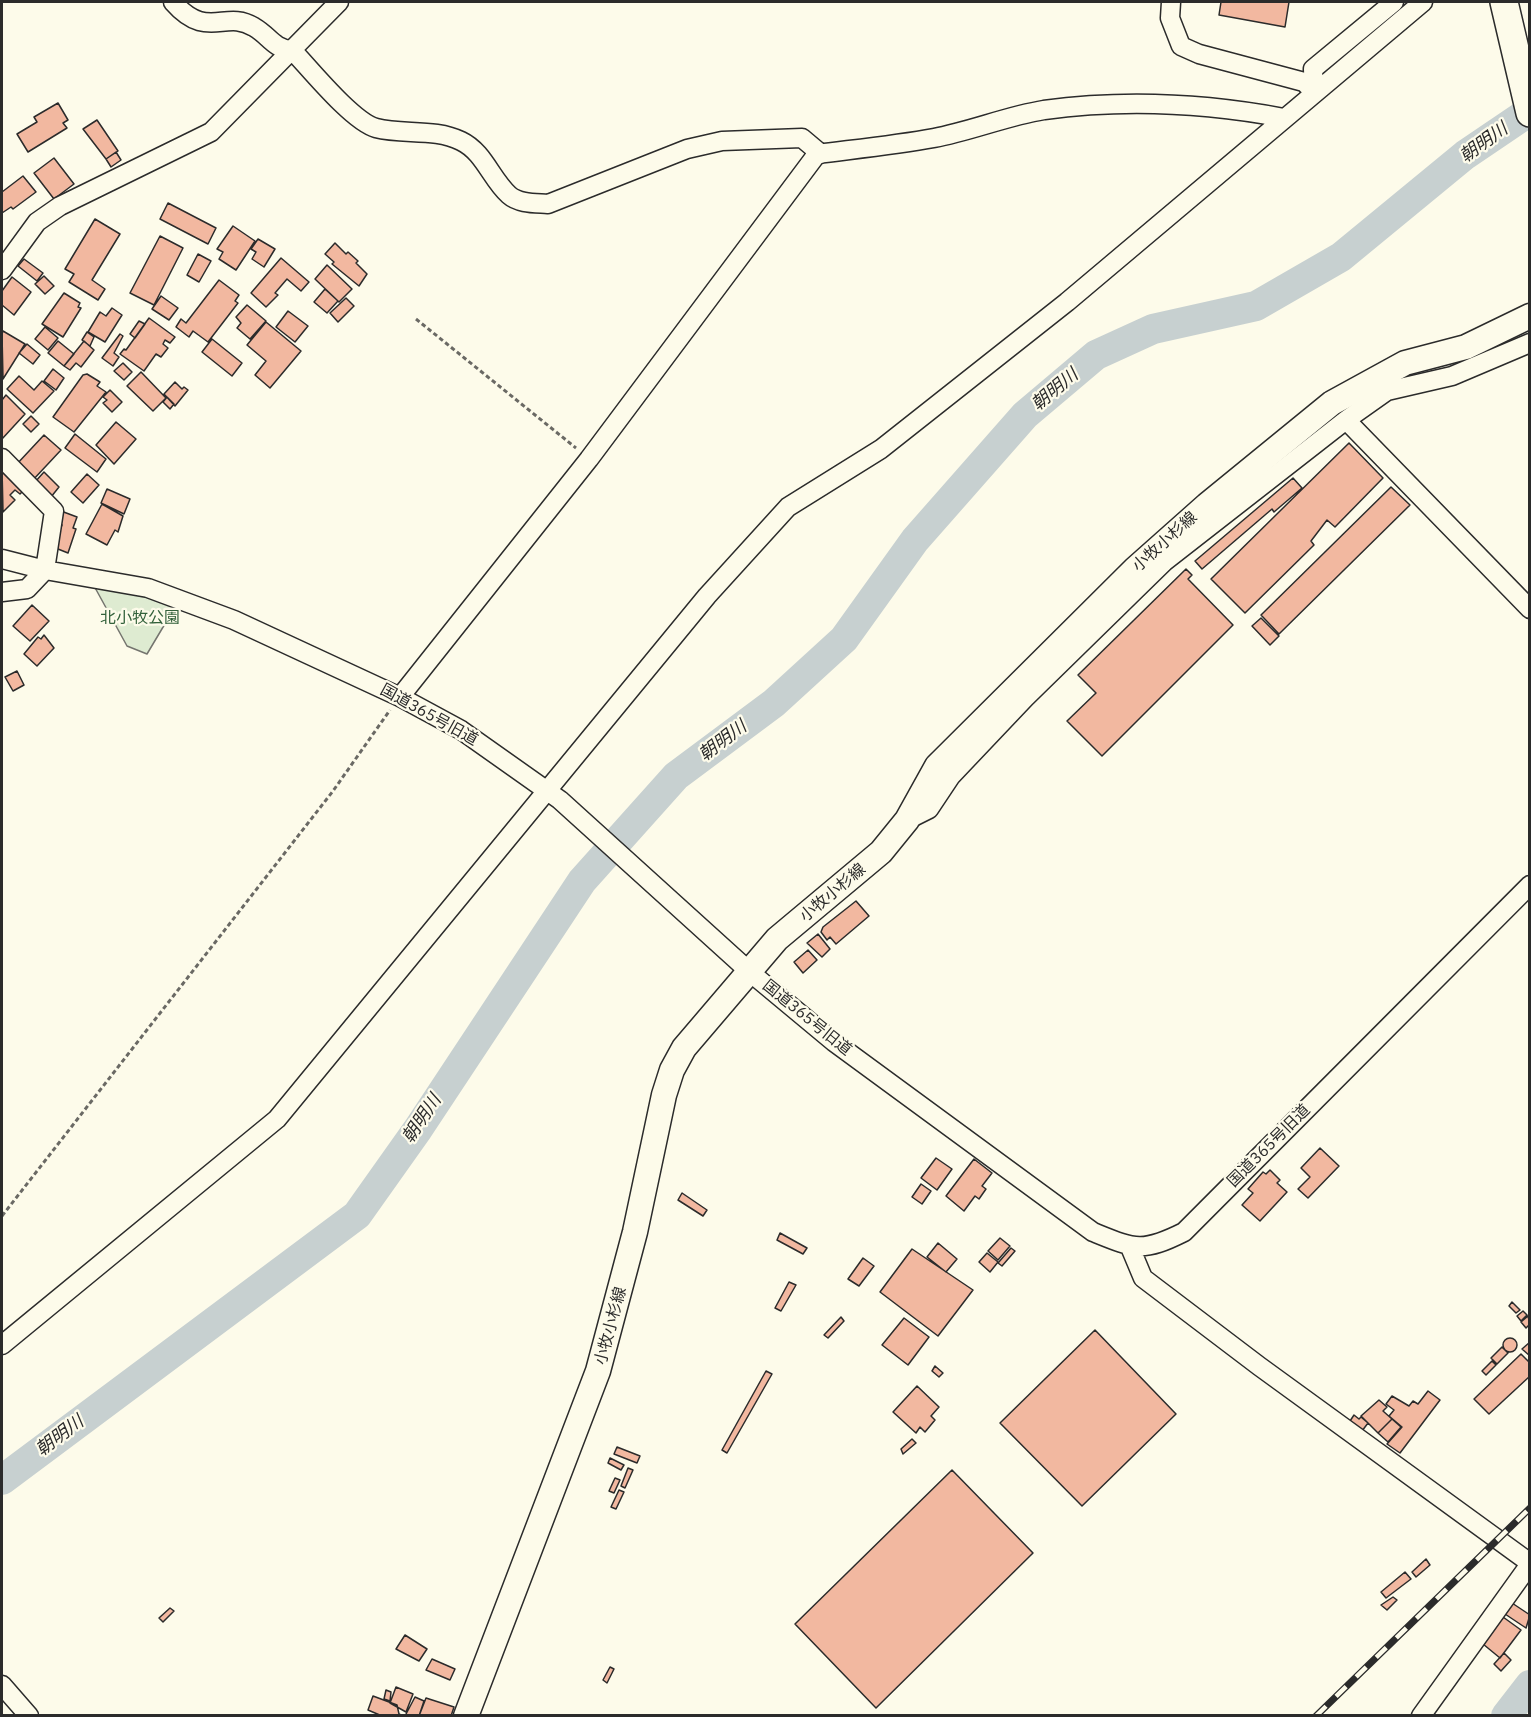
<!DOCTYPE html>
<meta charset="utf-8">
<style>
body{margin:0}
#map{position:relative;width:1531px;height:1717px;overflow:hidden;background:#fdfbea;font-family:"IBM Plex Sans",sans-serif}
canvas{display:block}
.frame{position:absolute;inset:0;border:3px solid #2b2b2b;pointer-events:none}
</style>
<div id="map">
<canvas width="1531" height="1717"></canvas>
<div class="frame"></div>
</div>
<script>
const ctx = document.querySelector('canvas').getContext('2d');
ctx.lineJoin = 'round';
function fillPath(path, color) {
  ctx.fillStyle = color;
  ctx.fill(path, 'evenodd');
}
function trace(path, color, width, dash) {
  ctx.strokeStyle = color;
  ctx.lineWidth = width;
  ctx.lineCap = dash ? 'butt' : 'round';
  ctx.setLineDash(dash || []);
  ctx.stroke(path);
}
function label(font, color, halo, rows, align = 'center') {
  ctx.font = font + ' "IBM Plex Sans","Noto Sans JP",sans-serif';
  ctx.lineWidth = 4.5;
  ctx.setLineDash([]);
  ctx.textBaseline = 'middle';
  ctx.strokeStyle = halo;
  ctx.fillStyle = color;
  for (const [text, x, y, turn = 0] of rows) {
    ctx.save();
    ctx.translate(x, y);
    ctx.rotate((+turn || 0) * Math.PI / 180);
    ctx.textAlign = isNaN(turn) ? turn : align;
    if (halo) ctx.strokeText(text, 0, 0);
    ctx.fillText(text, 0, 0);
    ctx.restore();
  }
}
const green = new Path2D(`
 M 93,584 L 145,594 L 175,607 L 147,654 L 127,646 Z`);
const river = new Path2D(`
 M 2,1480 L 357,1215 L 418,1129 L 582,881 L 676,776 L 774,703 L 844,639 L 915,540 L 1025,415 L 1096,355 L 1153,329 L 1256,306 L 1341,257 L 1465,155 L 1530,111
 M 1506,1716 L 1530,1685`);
const building = new Path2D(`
 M 1221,2 L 1289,2 L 1285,27 L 1219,15 Z
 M 58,103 L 68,120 L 63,123 L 67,128 L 28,152 L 17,134 L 37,122 L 34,117 Z
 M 97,120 L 118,151 L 106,159 L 83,129 Z
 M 116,152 L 121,160 L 111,167 L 106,159 Z
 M 54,158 L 74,184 L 54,199 L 34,173 Z
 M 23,176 L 36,192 L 13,209 L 11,207 L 2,213 L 2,192 Z
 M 168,203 L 216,228 L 208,244 L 160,219 Z
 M 95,219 L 120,234 L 92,280 L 105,289 L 98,300 L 69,282 L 74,274 L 65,269 Z
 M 233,226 L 255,241 L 236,270 L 219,259 L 223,252 L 217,249 Z
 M 160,236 L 183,248 L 154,305 L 130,293 Z
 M 258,239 L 275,249 L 264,267 L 252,259 L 256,252 L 251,249 Z
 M 335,243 L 346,254 L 348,252 L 358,261 L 356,263 L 367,274 L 359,286 L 332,264 L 334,262 L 325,254 Z
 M 198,254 L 211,261 L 199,282 L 187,275 Z
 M 281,258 L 309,282 L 301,291 L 287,279 L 275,293 L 278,295 L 266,307 L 251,293 Z
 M 24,259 L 43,273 L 37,281 L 18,266 Z
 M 327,265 L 352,289 L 339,302 L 315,279 Z
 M 44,276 L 54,286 L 45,294 L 35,284 Z
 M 12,277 L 31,292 L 14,315 L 2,305 L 2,291 Z
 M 219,280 L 239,295 L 235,301 L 238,303 L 208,342 L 193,331 L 189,337 L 176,327 L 181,319 L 186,323 Z
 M 325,289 L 338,301 L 327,313 L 314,302 Z
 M 64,293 L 80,303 L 78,307 L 81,308 L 63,337 L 42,324 Z
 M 161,296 L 178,308 L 169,320 L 152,309 Z
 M 346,298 L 354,306 L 338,322 L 330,313 Z
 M 247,305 L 266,321 L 250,339 L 237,328 L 241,323 L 236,317 Z
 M 112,308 L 122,315 L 105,342 L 88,332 L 100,312 L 106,316 Z
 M 288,311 L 308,326 L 295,342 L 276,327 Z
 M 149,318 L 175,337 L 170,343 L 165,340 L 163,344 L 168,348 L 161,357 L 156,354 L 144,371 L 120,354 L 124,349 L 126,350 Z
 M 139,321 L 145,324 L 135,338 L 130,334 Z
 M 266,322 L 301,351 L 270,388 L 255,375 L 266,361 L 247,345 Z
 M 45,327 L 58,338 L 48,350 L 35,339 Z
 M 3,331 L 25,344 L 3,379 L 2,334 Z
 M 87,332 L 94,337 L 90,346 L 82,340 Z
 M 120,334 L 123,336 L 114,353 L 119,357 L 113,366 L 102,358 Z
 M 212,339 L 242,363 L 232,376 L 202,352 Z
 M 58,341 L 74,354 L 64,366 L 48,353 Z
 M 84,341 L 94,350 L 81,367 L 76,363 L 70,370 L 64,366 Z
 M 27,344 L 40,355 L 33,364 L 19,353 Z
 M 123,363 L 132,372 L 124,380 L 114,371 Z
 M 53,369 L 64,378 L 56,390 L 44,381 Z
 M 141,372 L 166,398 L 153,411 L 127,386 Z
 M 87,374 L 100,382 L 97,386 L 106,392 L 74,432 L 53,417 L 83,375 Z
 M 19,376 L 34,390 L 42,381 L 54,391 L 33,413 L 7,389 Z
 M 175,382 L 182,389 L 184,387 L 188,390 L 175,406 L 164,394 Z
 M 110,390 L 122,402 L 112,412 L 103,403 L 107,400 L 103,397 Z
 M 6,395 L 25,414 L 2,439 L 2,400 Z
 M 167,397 L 174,404 L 170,409 L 163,402 Z
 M 31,416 L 39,424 L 31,432 L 23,424 Z
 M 116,422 L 136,439 L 114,464 L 96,445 Z
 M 75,434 L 106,459 L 97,472 L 65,448 Z
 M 44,435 L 61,450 L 32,481 L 16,465 Z
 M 1349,443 L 1383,478 L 1335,527 L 1327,520 L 1311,541 L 1314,545 L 1245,613 L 1211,579 Z
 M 2,468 L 24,490 L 20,494 L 15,490 L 10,495 L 15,500 L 3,512 Z
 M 44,472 L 59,487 L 51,497 L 35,482 Z
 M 87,474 L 99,485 L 83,503 L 71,492 Z
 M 1293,478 L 1302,488 L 1274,512 L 1272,509 L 1202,569 L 1195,561 Z
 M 1391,487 L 1410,505 L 1279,634 L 1261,615 Z
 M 107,489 L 130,499 L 124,514 L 101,503 Z
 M 102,504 L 123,516 L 118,532 L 115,530 L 107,545 L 86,534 Z
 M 61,511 L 77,517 L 73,528 L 76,529 L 68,553 L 53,547 L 62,525 L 57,523 Z
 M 1186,569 L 1192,575 L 1188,579 L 1233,625 L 1102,756 L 1067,721 L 1096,693 L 1078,675 Z
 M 32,605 L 49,621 L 30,641 L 13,626 Z
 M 1261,618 L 1279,636 L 1270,645 L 1252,626 Z
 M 44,635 L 54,648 L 37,666 L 24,654 L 38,637 L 41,639 Z
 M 17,671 L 24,685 L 13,691 L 5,677 Z
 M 856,901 L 869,916 L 836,944 L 830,937 L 827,940 L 821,932 L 823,927 Z
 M 818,934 L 830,949 L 822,957 L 807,943 Z
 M 808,950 L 817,960 L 803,973 L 794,962 Z
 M 1320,1148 L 1339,1166 L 1308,1198 L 1298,1189 L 1310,1177 L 1301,1168 Z
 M 936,1158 L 952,1169 L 937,1190 L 921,1178 Z
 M 974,1159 L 992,1173 L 982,1186 L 986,1189 L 979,1199 L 975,1196 L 964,1211 L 946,1196 Z
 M 1270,1170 L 1280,1180 L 1277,1183 L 1287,1192 L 1260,1221 L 1242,1205 L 1253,1193 L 1248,1189 L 1263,1172 L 1266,1174 Z
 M 921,1184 L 931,1191 L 922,1204 L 912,1197 Z
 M 682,1193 L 707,1210 L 703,1216 L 678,1200 Z
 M 780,1233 L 807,1248 L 803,1254 L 777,1240 Z
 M 1000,1238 L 1010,1246 L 998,1260 L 988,1251 Z
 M 938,1243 L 957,1259 L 946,1272 L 927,1257 Z
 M 1011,1248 L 1015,1251 L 1002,1266 L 998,1263 Z
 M 912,1249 L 973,1290 L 938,1336 L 880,1292 Z
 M 987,1253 L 998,1262 L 990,1272 L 979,1262 Z
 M 863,1258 L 874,1266 L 859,1286 L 848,1279 Z
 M 789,1282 L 796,1285 L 781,1311 L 775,1308 Z
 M 1512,1302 L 1520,1310 L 1516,1313 L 1509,1306 Z
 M 1523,1311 L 1527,1315 L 1521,1321 L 1517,1316 Z
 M 1528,1316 L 1530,1324 L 1526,1328 L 1521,1322 Z
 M 841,1317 L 844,1321 L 828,1338 L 824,1335 Z
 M 904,1318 L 929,1337 L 908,1365 L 882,1345 Z
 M 1095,1330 L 1176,1414 L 1082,1506 L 1000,1423 Z
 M1503 1345a7 7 0 1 1 14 0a7 7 0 1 1-14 0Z
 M 1530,1342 L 1530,1356 L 1522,1349 Z
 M 1502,1347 L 1508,1353 L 1497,1364 L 1491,1358 Z
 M 1521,1354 L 1530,1363 L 1530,1376 L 1489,1414 L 1474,1399 Z
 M 1492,1361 L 1496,1365 L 1486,1375 L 1482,1371 Z
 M 935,1366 L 943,1373 L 939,1377 L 932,1371 Z
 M 766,1371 L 772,1374 L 727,1453 L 722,1450 Z
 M 917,1386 L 939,1407 L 931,1416 L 935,1420 L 925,1432 L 920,1427 L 916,1433 L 893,1412 Z
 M 1428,1391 L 1440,1400 L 1400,1453 L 1387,1444 L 1402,1427 L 1389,1416 L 1394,1410 L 1386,1404 L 1392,1396 L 1409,1406 L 1413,1401 L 1418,1404 Z
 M 1379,1400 L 1387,1407 L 1383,1411 L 1392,1419 L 1378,1433 L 1361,1416 Z
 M 1354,1415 L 1359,1419 L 1361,1417 L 1368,1423 L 1362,1431 L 1350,1421 Z
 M 1392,1419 L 1401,1427 L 1388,1442 L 1378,1433 Z
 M 912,1439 L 916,1443 L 903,1454 L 901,1449 Z
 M 617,1447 L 640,1456 L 637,1463 L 614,1454 Z
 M 610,1458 L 624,1465 L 621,1470 L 608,1463 Z
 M 628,1468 L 633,1470 L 625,1488 L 621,1486 Z
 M 952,1470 L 1033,1553 L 876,1708 L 795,1624 Z
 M 615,1478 L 620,1480 L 614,1493 L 609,1491 Z
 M 619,1490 L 624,1492 L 616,1509 L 611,1507 Z
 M 1426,1559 L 1430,1565 L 1416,1577 L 1412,1572 Z
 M 1405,1572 L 1411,1579 L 1386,1598 L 1381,1592 Z
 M 1393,1597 L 1397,1600 L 1387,1610 L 1381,1605 Z
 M 1512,1603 L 1530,1615 L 1526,1628 L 1505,1614 Z
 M 170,1608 L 174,1611 L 163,1622 L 159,1618 Z
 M 1503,1617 L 1521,1630 L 1500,1658 L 1483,1644 Z
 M 405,1635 L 427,1649 L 419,1661 L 396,1649 Z
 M 1504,1653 L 1511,1660 L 1501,1671 L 1494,1664 Z
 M 432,1659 L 455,1669 L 450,1680 L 426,1670 Z
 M 610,1667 L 614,1669 L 607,1683 L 603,1680 Z
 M 396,1687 L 413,1694 L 406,1712 L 390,1703 Z
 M 386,1690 L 391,1692 L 390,1701 L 384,1699 Z
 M 373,1696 L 397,1705 L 399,1714 L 403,1716 L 382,1716 L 368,1710 Z
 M 415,1697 L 424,1701 L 419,1716 L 405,1716 Z
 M 426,1698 L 454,1707 L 451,1716 L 419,1716 Z`);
const path = new Path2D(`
 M 416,319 L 576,448
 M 2,1216 L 333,791 L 390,710`);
const minor = new Path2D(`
 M 173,2 C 207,41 225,9 254,27 C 271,37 271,47 293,51 C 310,69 353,122 376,128 C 403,135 435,128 461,141 C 484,152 491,179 509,195 C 519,204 536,203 548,204 L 687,149 L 722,141 L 802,138 L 821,154
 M 1171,2 L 1170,18 L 1181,46 L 1199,54 L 1304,82 L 1314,92
 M 1314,92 L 1313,69 L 1394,2
 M 2,270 L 37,222 L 60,206 L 211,132 L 339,2
 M 1346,420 L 1530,609
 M 2,458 L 54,511 L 45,570 L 27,589 L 2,592
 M 2,559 L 45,570 L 148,588 L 234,620 L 400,697 L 461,730 L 560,800 L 751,973 L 834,1042 L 1093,1232 C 1135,1249 1142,1253 1184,1232 L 1530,885
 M 400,697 L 589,459 L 817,154 C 856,149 896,145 934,138 C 971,131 1007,116 1044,110 C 1125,99 1204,103 1284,118
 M 907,820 L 929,809 L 951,776 L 1025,698 L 1164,562 L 1346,420 L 1387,391 L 1452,376 L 1530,343
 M 1130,1247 L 1143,1278 L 1259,1366 L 1530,1563
 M 2,1345 L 277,1119 L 707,596 L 788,507 L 881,449 L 1067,302 L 1423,2
 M 2,1685 L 29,1716
 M 1421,1716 L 1530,1564`);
const major = new Path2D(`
 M 466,1716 L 598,1371 L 635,1232 L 664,1095 L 672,1070 L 684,1048 L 777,939 L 881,852 L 907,820 L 937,766 L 1135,569 L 1207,505 L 1332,403 L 1405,363 L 1466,347 L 1530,316`);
const highway = new Path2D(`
 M 1504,2 L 1530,113`);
const rail = new Path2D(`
 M 1316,1716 L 1530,1508`);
const streetNames = [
 ["小牧小杉線",1165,542,-42],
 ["国道365号旧道",429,715,29],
 ["小牧小杉線",833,893,-40],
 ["国道365号旧道",807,1018,39],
 ["国道365号旧道",1269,1146,-45],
 ["小牧小杉線",611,1326,-75]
];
const parkNames = [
 ["北小牧公園",140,618]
];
const waterNames = [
 ["朝明川",1484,143,-36],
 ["朝明川",1055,390,-40],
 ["朝明川",723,741,-37],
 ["朝明川",422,1119,-56],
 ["朝明川",60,1436,-37]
];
fillPath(green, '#deebd1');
trace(green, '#74746e', 1.5);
trace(river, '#c7d0d0', 30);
fillPath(building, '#f2b8a0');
trace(building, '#2b2b2b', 1.5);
trace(minor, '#2b2b2b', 21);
trace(major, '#2b2b2b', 27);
trace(highway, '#2b2b2b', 30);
trace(path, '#6a6964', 3, [4.5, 3]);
trace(minor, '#fdfbea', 18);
trace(major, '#fdfbea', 24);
trace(highway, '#fdfbea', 27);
trace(rail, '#2b2b2b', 7);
trace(rail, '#fdfbea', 4.5, [14]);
label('16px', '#2b2b2b', '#fdfbea', streetNames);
label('16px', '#34623c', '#fdfbea', parkNames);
label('italic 18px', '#2b2b2b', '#fdfbea', waterNames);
</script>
